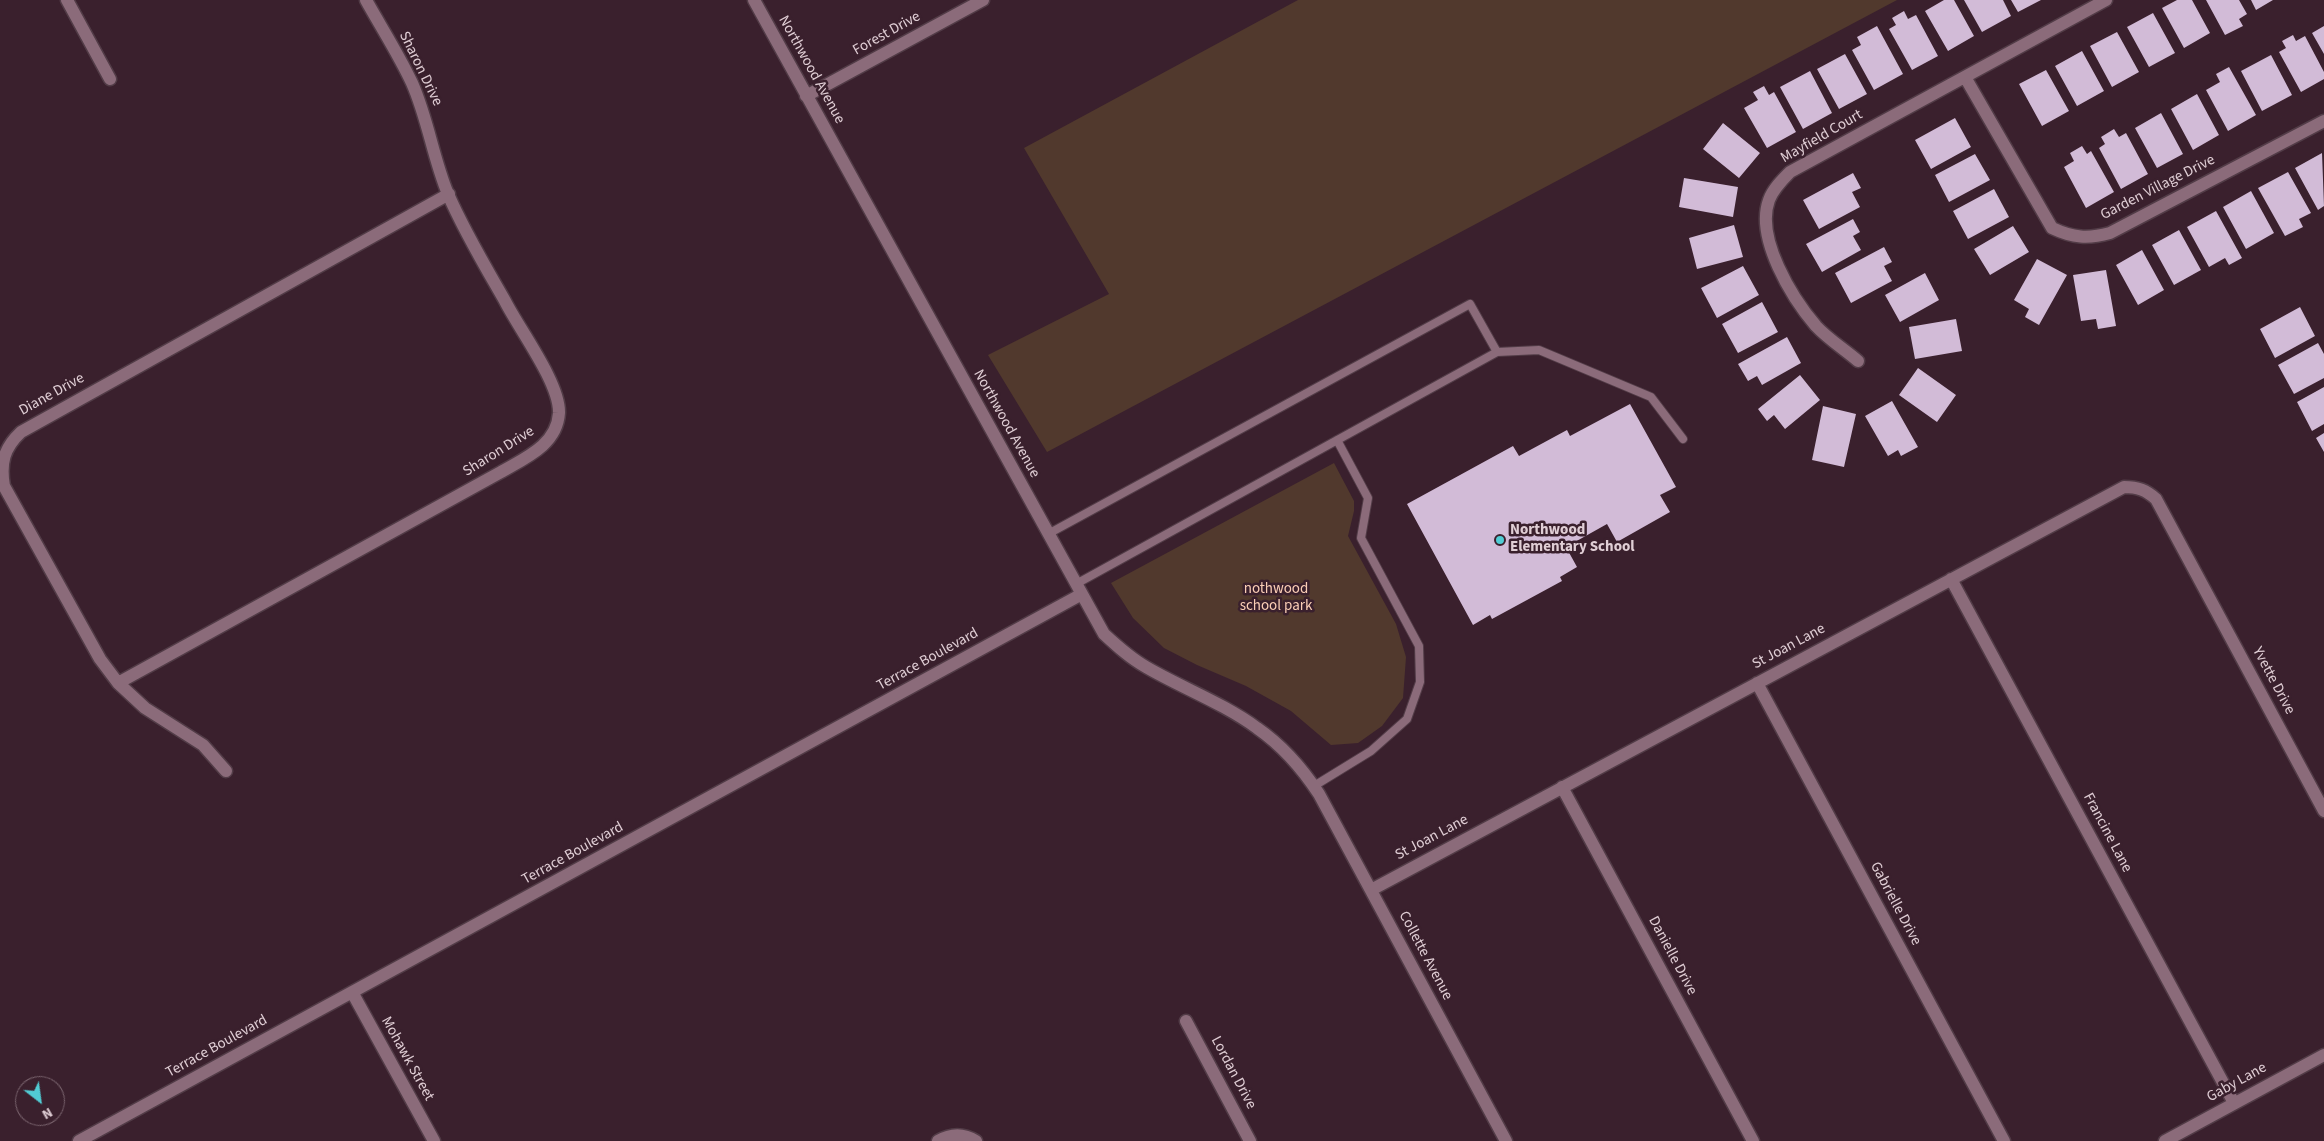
<!DOCTYPE html>
<style>
body{margin:0}
#map{position:relative;width:2324px;height:1141px;overflow:hidden;background:#3a202d;font-family:"Source Sans 3",sans-serif}
canvas{display:block}
.north{position:absolute;left:15px;top:1076px;width:50px;height:50px;box-sizing:border-box;background:#3a202d;border:1px solid #7c6670;border-radius:50%;rotate:150deg;font-size:14px;font-weight:700;line-height:20px;text-align:center;color:#e0ced5}
.north::after{content:'';display:block;margin:auto;width:18px;height:22px;background:#51ccd4;clip-path:polygon(50% 0,100% 100%,50% 72%,0 100%)}
</style>
<div id="map">
<canvas width="2324" height="1141"></canvas>
<div class="north">N</div>
</div>
<script>
const ctx = document.querySelector('canvas').getContext('2d');
ctx.lineJoin = 'round';
function fillPath(path, color) {
  ctx.fillStyle = color;
  ctx.fill(path, 'evenodd');
}
function trace(path, color, width, dash) {
  ctx.strokeStyle = color;
  ctx.lineWidth = width;
  ctx.lineCap = dash ? 'butt' : 'round';
  ctx.setLineDash(dash || []);
  ctx.stroke(path);
}
function label(font, color, halo, rows, align = 'center') {
  ctx.font = font + ' "Source Sans 3",sans-serif';
  ctx.lineWidth = 5;
  ctx.setLineDash([]);
  ctx.textBaseline = 'middle';
  ctx.strokeStyle = halo;
  ctx.fillStyle = color;
  for (const [text, x, y, turn = 0] of rows) {
    ctx.save();
    ctx.translate(x, y);
    ctx.rotate((+turn || 0) * Math.PI / 180);
    ctx.textAlign = isNaN(turn) ? turn : align;
    if (halo) ctx.strokeText(text, 0, 0);
    ctx.fillText(text, 0, 0);
    ctx.restore();
  }
}
const green = new Path2D(`
 M 1298,0 L 1897,0 L 1047,452 L 988,355 L 1109,294 L 1024,148 Z
 M 1334,463 L 1354,501 L 1354,511 L 1348,536 L 1396,624 L 1406,657 L 1403,698 L 1382,726 L 1358,743 L 1331,745 L 1291,711 L 1246,686 L 1197,665 L 1164,648 L 1133,618 L 1111,583 Z`);
const building = new Path2D(`
 M 1944,0 L 1954,0 L 1974,36 L 1948,51 L 1925,11 Z
 M 1964,0 L 2003,0 L 2011,16 L 1982,32 Z
 M 2011,0 L 2041,0 L 2018,12 Z
 M 2177,0 L 2192,0 L 2210,33 L 2184,48 L 2162,8 Z
 M 2206,0 L 2239,0 L 2247,14 L 2239,19 L 2243,26 L 2225,35 Z
 M 2251,0 L 2273,0 L 2256,10 Z
 M 1904,11 L 1908,19 L 1916,15 L 1938,56 L 1912,70 L 1889,29 L 1896,25 L 1892,18 Z
 M 2153,13 L 2175,53 L 2149,67 L 2127,27 Z
 M 1877,26 L 1903,74 L 1874,90 L 1852,50 L 1861,45 L 1857,37 Z
 M 2324,26 L 2324,54 L 2312,33 Z
 M 2117,32 L 2139,72 L 2112,87 L 2090,46 Z
 M 2293,35 L 2296,41 L 2305,36 L 2324,72 L 2324,79 L 2301,92 L 2279,52 L 2286,48 L 2282,41 Z
 M 2082,51 L 2104,91 L 2077,106 L 2055,66 Z
 M 1845,54 L 1867,94 L 1839,109 L 1817,69 Z
 M 2271,55 L 2292,95 L 2262,111 L 2241,71 Z
 M 2229,67 L 2256,115 L 2228,131 L 2206,90 L 2220,82 L 2216,74 Z
 M 2046,70 L 2069,111 L 2042,126 L 2019,84 Z
 M 1810,71 L 1832,113 L 1803,129 L 1780,87 Z
 M 1764,86 L 1769,95 L 1774,92 L 1796,132 L 1767,148 L 1744,108 L 1758,100 L 1753,92 Z
 M 2197,94 L 2219,135 L 2193,150 L 2171,109 Z
 M 2161,113 L 2183,154 L 2157,168 L 2135,128 Z
 M 1955,118 L 1971,147 L 1931,169 L 1915,140 Z
 M 1723,123 L 1760,153 L 1739,178 L 1703,149 Z
 M 2114,129 L 2119,137 L 2126,133 L 2148,174 L 2121,189 L 2099,148 L 2105,144 L 2101,137 Z
 M 2082,146 L 2087,154 L 2091,151 L 2114,192 L 2086,208 L 2064,167 L 2074,161 L 2070,153 Z
 M 2322,153 L 2324,206 L 2318,210 L 2295,168 Z
 M 1975,154 L 1990,180 L 1949,202 L 1935,175 Z
 M 2288,172 L 2311,213 L 2299,219 L 2303,227 L 2285,236 L 2258,188 Z
 M 1853,173 L 1861,188 L 1852,192 L 1860,207 L 1819,229 L 1803,200 Z
 M 1684,178 L 1738,187 L 1733,217 L 1679,207 Z
 M 1994,189 L 2009,217 L 1968,239 L 1953,211 Z
 M 2251,191 L 2274,233 L 2246,249 L 2223,207 Z
 M 2216,211 L 2242,258 L 2229,265 L 2225,258 L 2209,267 L 2187,227 Z
 M 1853,219 L 1860,232 L 1853,236 L 1861,250 L 1822,272 L 1806,244 Z
 M 1734,225 L 1743,257 L 1697,269 L 1689,238 Z
 M 2013,226 L 2029,252 L 1990,275 L 1974,249 Z
 M 2179,230 L 2201,270 L 2174,285 L 2152,245 Z
 M 1884,247 L 1892,262 L 1884,266 L 1892,281 L 1851,303 L 1835,273 Z
 M 2142,250 L 2164,290 L 2138,305 L 2116,265 Z
 M 2037,259 L 2067,275 L 2039,325 L 2025,317 L 2029,309 L 2014,300 Z
 M 1743,266 L 1759,295 L 1717,318 L 1701,288 Z
 M 2106,270 L 2116,326 L 2098,329 L 2096,319 L 2081,321 L 2073,275 Z
 M 1925,273 L 1939,300 L 1900,322 L 1885,295 Z
 M 1762,302 L 1778,332 L 1738,353 L 1722,324 Z
 M 2300,307 L 2315,336 L 2275,358 L 2260,329 Z
 M 1956,319 L 1962,351 L 1915,359 L 1909,327 Z
 M 1787,337 L 1801,363 L 1762,385 L 1757,376 L 1748,381 L 1738,364 Z
 M 2318,343 L 2324,354 L 2324,378 L 2294,394 L 2278,365 Z
 M 1918,368 L 1956,395 L 1937,422 L 1899,395 Z
 M 1800,375 L 1820,400 L 1785,429 L 1774,415 L 1767,421 L 1758,409 Z
 M 2324,387 L 2324,424 L 2312,431 L 2297,402 Z
 M 1892,401 L 1918,447 L 1901,456 L 1898,450 L 1888,456 L 1865,416 Z
 M 1630,404 L 1676,487 L 1660,495 L 1670,512 L 1617,542 L 1607,524 L 1566,547 L 1577,567 L 1560,577 L 1562,581 L 1492,619 L 1490,615 L 1473,625 L 1407,504 L 1513,446 L 1519,456 L 1567,430 L 1570,436 Z
 M 1823,406 L 1856,414 L 1844,467 L 1812,460 Z
 M 2324,433 L 2324,452 L 2316,438 Z`);
const lane = new Path2D(`
 M 1497,352 L 1539,350 L 1651,397 L 1683,439
 M 1048,534 L 1470,304 L 1497,352 L 1076,584
 M 1314,786 L 1371,751 L 1407,719 L 1420,682 L 1419,646 L 1361,538 L 1368,498 L 1337,440`);
const street = new Path2D(`
 M 67,0 L 110,79
 M 754,0 L 1104,634 C 1117,646 1130,658 1146,667 C 1182,688 1223,703 1257,728 C 1283,746 1302,768 1319,794 L 1506,1141
 M 1965,77 L 2052,228 C 2073,238 2088,239 2110,233 L 2324,121
 M 806,96 L 983,0
 M 1858,361 C 1844,349 1828,339 1816,326 C 1792,298 1755,238 1769,200 C 1773,189 1782,180 1790,172 L 2106,0
 M 1951,579 L 2234,1103
 M 118,683 L 501,472 C 525,458 557,445 559,413 C 560,383 519,329 505,301 C 485,266 464,231 448,194 C 433,158 428,119 412,83 C 399,55 381,27 366,0
 M 1757,683 L 2004,1141
 M 226,771 L 203,745 L 145,708 L 118,683 L 100,659 L 4,486 C 0,463 4,448 21,432 L 449,194
 M 1562,787 L 1753,1141
 M 1371,890 L 2124,487 C 2138,487 2146,490 2156,499 L 2324,811
 M 352,992 L 434,1141
 M 1186,1021 L 1250,1141
 M 79,1141 L 1082,594
 M 938,1141 C 950,1134 963,1133 976,1141
 M 2165,1141 L 2324,1055`);
const markers = [
 [1500,540,5,"#51ccd4"]
];
const streetNames = [
 ["Forest Drive",887,34,-29],
 ["Sharon Drive",420,69,64],
 ["Northwood Avenue",811,70,61],
 ["Mayfield Court",1822,137,-30],
 ["Garden Village Drive",2158,188,-27],
 ["Diane Drive",52,395,-29],
 ["Northwood Avenue",1006,424,61],
 ["Sharon Drive",499,452,-32],
 ["St Joan Lane",1789,647,-28],
 ["Terrace Boulevard",928,660,-29],
 ["Yvette Drive",2273,681,62],
 ["Francine Lane",2107,833,62],
 ["St Joan Lane",1432,838,-28],
 ["Terrace Boulevard",573,854,-29],
 ["Gabrielle Drive",1895,904,62],
 ["Collette Avenue",1425,956,62],
 ["Danielle Drive",1672,956,62],
 ["Terrace Boulevard",217,1047,-29],
 ["Mohawk Street",407,1059,61],
 ["Lordan Drive",1233,1073,62],
 ["Gaby Lane",2237,1083,-29]
];
const poiNames = [
 ["Northwood",1510,531],
 ["Elementary School",1510,548]
];
const parkNames = [
 ["nothwood",1276,590],
 ["school park",1276,607]
];
fillPath(green, '#51392d');
fillPath(building, '#d2bbd7');
trace(lane, '#523c47', 10);
trace(street, '#523c47', 15);
trace(lane, '#8b6b7a', 8);
trace(street, '#8b6b7a', 12);
for (const [x, y, r, color] of markers) {
  const dot = new Path2D();
  dot.arc(x, y, r, 0, 2 * Math.PI);
  ctx.fillStyle = color;
  ctx.fill(dot);
  trace(dot, '#3a202d', 2);
}
label('15px', '#e0ced5', '#3a202d', streetNames);
label('bold 15px', '#e0ced5', '#3a202d', poiNames, 'left');
label('15px', '#fbceb6', '#3a202d', parkNames);
</script>
